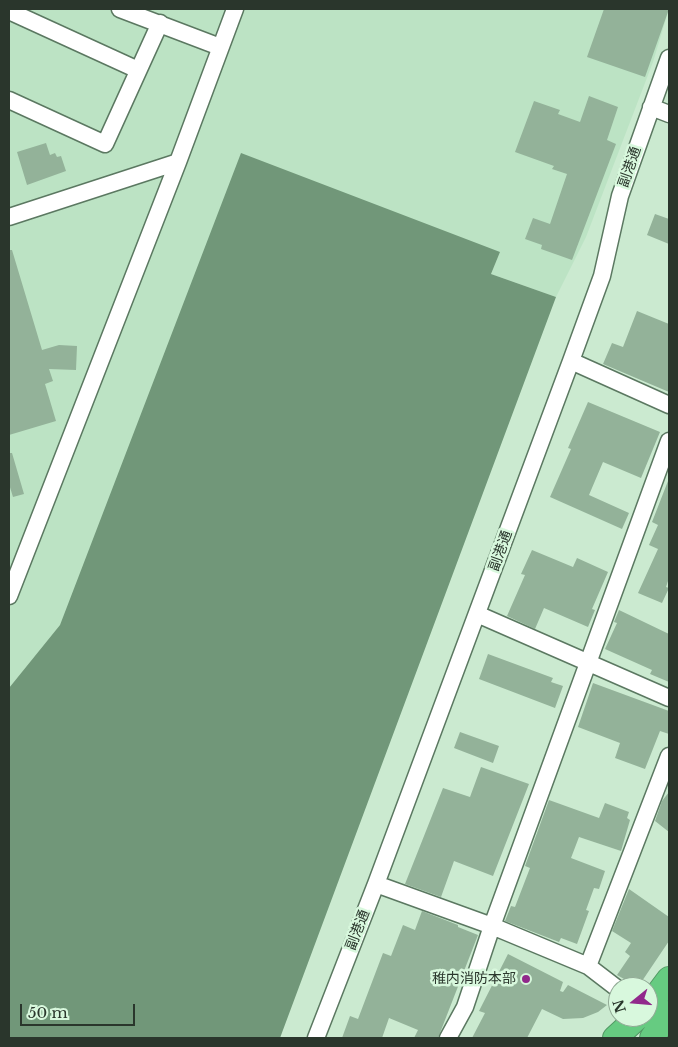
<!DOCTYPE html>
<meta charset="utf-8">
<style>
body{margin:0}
#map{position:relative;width:678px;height:1047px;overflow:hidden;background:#cbead0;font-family:"Libre Baskerville",serif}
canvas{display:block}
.frame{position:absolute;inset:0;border:10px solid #2a362c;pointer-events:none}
.north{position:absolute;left:608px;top:977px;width:50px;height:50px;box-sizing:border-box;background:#d8f8dd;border:1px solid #92aa96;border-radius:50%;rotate:253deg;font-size:14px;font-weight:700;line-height:20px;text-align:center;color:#2a362c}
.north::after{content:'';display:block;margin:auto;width:18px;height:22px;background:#91288b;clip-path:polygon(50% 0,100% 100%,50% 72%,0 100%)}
.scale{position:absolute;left:20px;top:1004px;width:115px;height:22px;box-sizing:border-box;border:2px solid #2a362c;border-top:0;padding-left:6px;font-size:15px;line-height:18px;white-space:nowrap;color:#2a362c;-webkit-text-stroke:4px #d8f8dd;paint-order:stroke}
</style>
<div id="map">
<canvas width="678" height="1047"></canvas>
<div class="frame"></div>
<div class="north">N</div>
<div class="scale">50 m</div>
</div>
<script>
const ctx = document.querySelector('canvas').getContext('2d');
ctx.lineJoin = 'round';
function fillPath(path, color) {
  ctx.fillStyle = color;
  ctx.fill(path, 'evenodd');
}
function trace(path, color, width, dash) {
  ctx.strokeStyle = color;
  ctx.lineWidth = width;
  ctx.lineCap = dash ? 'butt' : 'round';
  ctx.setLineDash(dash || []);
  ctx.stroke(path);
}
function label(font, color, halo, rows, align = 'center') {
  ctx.font = font + ' "Libre Baskerville","Noto Sans JP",serif';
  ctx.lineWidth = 5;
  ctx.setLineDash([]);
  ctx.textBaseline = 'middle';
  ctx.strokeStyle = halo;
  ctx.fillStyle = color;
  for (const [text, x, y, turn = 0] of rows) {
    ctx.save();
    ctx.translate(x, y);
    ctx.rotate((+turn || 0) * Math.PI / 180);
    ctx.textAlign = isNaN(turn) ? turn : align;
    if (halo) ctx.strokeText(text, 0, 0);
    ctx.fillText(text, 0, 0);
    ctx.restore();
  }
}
const built = new Path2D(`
 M 9,9 L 669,9 L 653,62 L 586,237 L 556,297 L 491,274 L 500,252 L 60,625 L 9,688 Z`);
const water = new Path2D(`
 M 241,153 L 500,252 L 491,274 L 556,297 L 280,1038 L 9,1038 L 9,688 L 60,625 Z`);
const building = new Path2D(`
 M 604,9 L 669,9 L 645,77 L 587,57 Z
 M 589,96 L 618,107 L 607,140 L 616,144 L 572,260 L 541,249 L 542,245 L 525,239 L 533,218 L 550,224 L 567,174 L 552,169 L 554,166 L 515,152 L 534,101 L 560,110 L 558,114 L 580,122 Z
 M 46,143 L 50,155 L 55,153 L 57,157 L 61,156 L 66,171 L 27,185 L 17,152 Z
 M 655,214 L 669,219 L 669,244 L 647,235 Z
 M 9,250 L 12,250 L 42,350 L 59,345 L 77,346 L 76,370 L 49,369 L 53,381 L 45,384 L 56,421 L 9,435 Z
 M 637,311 L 669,324 L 669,392 L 603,364 L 612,343 L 623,347 Z
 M 588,402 L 660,432 L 641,478 L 603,462 L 589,495 L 629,513 L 622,529 L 550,497 L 571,449 L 568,448 Z
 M 9,453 L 12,453 L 24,494 L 13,497 L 9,484 Z
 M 668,481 L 669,578 L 666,587 L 669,588 L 662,603 L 638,593 L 658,549 L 649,545 L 658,525 L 652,522 Z
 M 532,550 L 573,567 L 577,558 L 608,572 L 592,609 L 595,610 L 588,627 L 544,608 L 535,629 L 507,616 L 525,575 L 521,574 Z
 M 619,610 L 669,634 L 669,682 L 650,674 L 652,670 L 605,649 L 617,623 L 614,622 Z
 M 488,654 L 553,678 L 551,682 L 563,686 L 555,708 L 479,679 Z
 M 593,683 L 669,711 L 669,734 L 660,731 L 645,769 L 615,758 L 620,743 L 578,727 Z
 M 460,732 L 499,746 L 493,763 L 454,748 Z
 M 481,767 L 529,784 L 493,876 L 454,861 L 441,897 L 405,884 L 443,788 L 470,797 Z
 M 669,792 L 669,832 L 655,821 L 662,801 Z
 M 549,800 L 599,818 L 605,803 L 629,812 L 627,818 L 630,820 L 621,851 L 579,837 L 571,858 L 605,871 L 599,889 L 594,888 L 586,910 L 589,911 L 577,944 L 561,938 L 559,942 L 505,921 L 511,906 L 515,907 L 530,868 L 525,866 Z
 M 629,889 L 669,917 L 669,941 L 638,987 L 617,975 L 630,956 L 625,952 L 631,943 L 612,931 Z
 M 422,911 L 458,925 L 458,927 L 478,935 L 438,1038 L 414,1038 L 418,1030 L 389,1018 L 382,1038 L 342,1038 L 350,1016 L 358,1019 L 383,953 L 391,956 L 403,925 L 415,930 Z
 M 508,954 L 563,982 L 560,991 L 563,992 L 568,985 L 607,1005 L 598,1012 L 583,1018 L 563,1019 L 542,1009 L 527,1038 L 472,1038 L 485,1013 L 479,1011 Z`);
const minor = new Path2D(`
 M 120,9 L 220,47
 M 9,11 L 138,70
 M 9,100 L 105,144 L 160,23
 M 651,107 L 669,114
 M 9,217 L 178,162
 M 571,361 L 669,405
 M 9,596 L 178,162 L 235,9
 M 477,614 L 669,698
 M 376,884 L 492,926 L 588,966 L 618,989
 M 588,966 L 669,756
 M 316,1038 L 376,884 L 571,361 L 602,276 L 620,196 L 669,58
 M 448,1038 L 465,1007 L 492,926 L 669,441`);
const highway = new Path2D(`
 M 648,1007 L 669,979
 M 615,1038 L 638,1017
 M 652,1038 L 669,1013`);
const markers = [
 [526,979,5,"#91288b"]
];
const streetNames = [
 ["副港通",630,167,-71],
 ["副港通",501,551,-70],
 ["副港通",358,930,-69]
];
const poiNames = [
 ["稚内消防本部",516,979]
];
fillPath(built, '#bce3c4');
fillPath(water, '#719779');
fillPath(building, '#93b299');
trace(minor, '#5b7861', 19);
trace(highway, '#519763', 26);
trace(minor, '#fff', 16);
trace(highway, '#66cb81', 24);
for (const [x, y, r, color] of markers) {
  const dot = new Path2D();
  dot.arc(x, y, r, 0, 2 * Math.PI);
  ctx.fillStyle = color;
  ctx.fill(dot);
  trace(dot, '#d8f8dd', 2);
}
label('14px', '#2a362c', '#d8f8dd', streetNames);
label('14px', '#2a362c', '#d8f8dd', poiNames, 'right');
</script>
